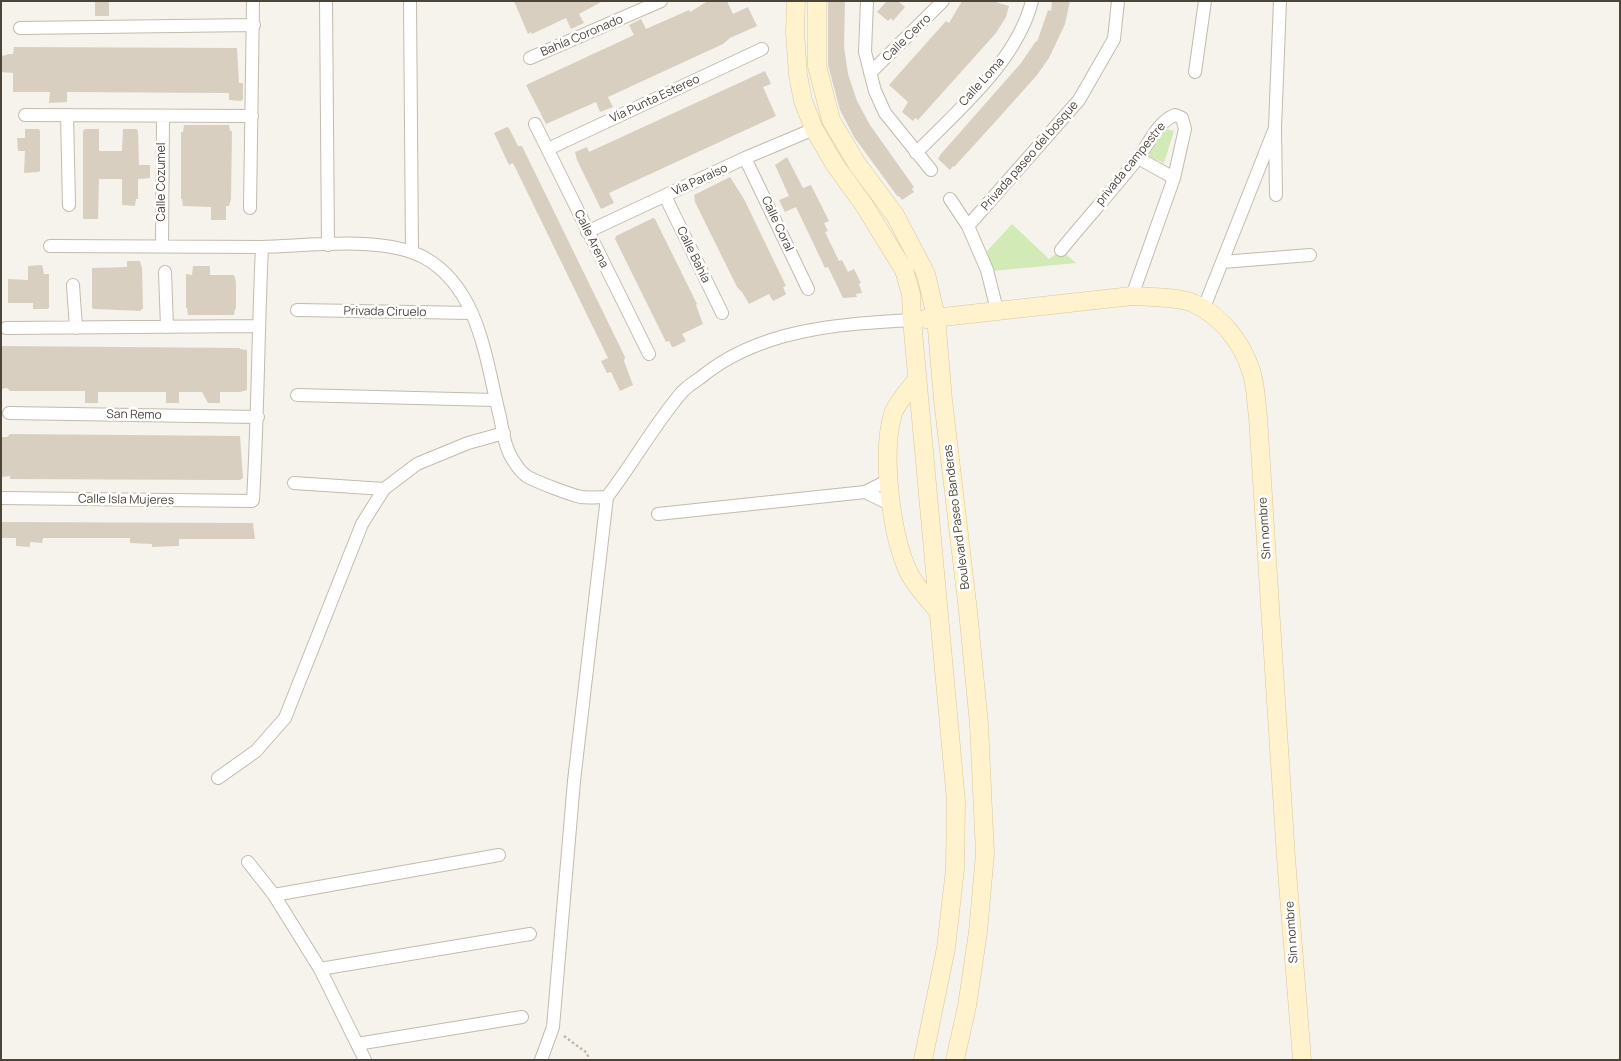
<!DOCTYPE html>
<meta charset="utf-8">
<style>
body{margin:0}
#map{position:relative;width:1621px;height:1061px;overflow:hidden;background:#f6f3ec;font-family:Manrope,sans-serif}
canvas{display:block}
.frame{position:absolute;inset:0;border:2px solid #4b4439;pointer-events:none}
</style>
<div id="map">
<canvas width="1621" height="1061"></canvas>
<div class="frame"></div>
</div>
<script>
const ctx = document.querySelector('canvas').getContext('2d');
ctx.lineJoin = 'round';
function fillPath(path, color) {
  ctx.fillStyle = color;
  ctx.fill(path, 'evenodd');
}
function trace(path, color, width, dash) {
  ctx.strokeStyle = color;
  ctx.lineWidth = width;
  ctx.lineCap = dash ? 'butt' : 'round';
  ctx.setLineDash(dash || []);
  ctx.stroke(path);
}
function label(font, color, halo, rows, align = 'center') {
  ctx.font = font + ' Manrope,sans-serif';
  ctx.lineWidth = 5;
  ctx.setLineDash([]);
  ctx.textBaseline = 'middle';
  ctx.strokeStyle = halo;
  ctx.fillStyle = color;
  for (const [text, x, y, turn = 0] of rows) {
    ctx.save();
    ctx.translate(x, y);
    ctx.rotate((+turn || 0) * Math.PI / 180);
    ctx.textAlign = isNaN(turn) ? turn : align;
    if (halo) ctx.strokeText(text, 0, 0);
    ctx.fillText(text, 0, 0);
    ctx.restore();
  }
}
const green = new Path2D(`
 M 1166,129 L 1174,131 L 1164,163 L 1148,156 Z
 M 1012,224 L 1049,259 L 1061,250 L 1076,263 L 993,271 L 987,251 Z`);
const building = new Path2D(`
 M 95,1 L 109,1 L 109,16 L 95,16 Z
 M 514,1 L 603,1 L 579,14 L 584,23 L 571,29 L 566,18 L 532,34 L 531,32 L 528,34 Z
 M 708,1 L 727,1 L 733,14 L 748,7 L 757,26 L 730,38 L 723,44 L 608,97 L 613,107 L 600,112 L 596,102 L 546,124 L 526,85 L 634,35 L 629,25 L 641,19 L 646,29 L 689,10 L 690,12 Z
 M 828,1 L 845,1 L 844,47 L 848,74 L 857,101 L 870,125 L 914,187 L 912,189 L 914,192 L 902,200 L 899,196 L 898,197 L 854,137 L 840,110 L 828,65 Z
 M 887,1 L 898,1 L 905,7 L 893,21 L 891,18 L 888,21 L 877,12 Z
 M 962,1 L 992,1 L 1009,6 L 1006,17 L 996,33 L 918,120 L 915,118 L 913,121 L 902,112 L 908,102 L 889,85 L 946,21 L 949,23 Z
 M 1052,1 L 1070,1 L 1065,24 L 1049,58 L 1037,75 L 996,121 L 954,167 L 953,166 L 950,170 L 938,159 L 941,154 L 1021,63 L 1036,41 L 1037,42 L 1048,10 L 1051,11 Z
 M 14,47 L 237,48 L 239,83 L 243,83 L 243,99 L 241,101 L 229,100 L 229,93 L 67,92 L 67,102 L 49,103 L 50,92 L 13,92 L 13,73 L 1,72 L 1,56 L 7,55 L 7,54 L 13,54 Z
 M 765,71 L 771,84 L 763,87 L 776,116 L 609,193 L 614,203 L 601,209 L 577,160 L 575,152 L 587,147 L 589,152 Z
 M 184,125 L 229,125 L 230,131 L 232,131 L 231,199 L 229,206 L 226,206 L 226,220 L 211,220 L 211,207 L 183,206 L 182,199 L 181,199 L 181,132 L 183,132 Z
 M 507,127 L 509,128 L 518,146 L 522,146 L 625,357 L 624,361 L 633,385 L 620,391 L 611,372 L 607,373 L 601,361 L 608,358 L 513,163 L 509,165 L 494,133 Z
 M 25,129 L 39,129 L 40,131 L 40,171 L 38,172 L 24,173 L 25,151 L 18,151 L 17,138 L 25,138 Z
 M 85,129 L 99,129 L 99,151 L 122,151 L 123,129 L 137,129 L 138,132 L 139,165 L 150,165 L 150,178 L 138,179 L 138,199 L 136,199 L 135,206 L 122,205 L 122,179 L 99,179 L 98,219 L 83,219 L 83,131 Z
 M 787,157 L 803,188 L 811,185 L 829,221 L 824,223 L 828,231 L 825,232 L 839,261 L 842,260 L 848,272 L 854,269 L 861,283 L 859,284 L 862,293 L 856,294 L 857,297 L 843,298 L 828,267 L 825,268 L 796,207 L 785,212 L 779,200 L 789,196 L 775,165 Z
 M 730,177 L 744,199 L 786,286 L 783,287 L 786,294 L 785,295 L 773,301 L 769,294 L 749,304 L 742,292 L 737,287 L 695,202 L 694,195 Z
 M 653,218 L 655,219 L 697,304 L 696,305 L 703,324 L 682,334 L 686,341 L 674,347 L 672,347 L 669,341 L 666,342 L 615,239 L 616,236 Z
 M 127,261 L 140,261 L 142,268 L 143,309 L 141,309 L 141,311 L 94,309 L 92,308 L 92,268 L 127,267 Z
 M 42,265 L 44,274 L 49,274 L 49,308 L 47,309 L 33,309 L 33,303 L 8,303 L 8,279 L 28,280 L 28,266 Z
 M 193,266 L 210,266 L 210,275 L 234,275 L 236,282 L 236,309 L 235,309 L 234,315 L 188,315 L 187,308 L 186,308 L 186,274 L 192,275 Z
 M 1,346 L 240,348 L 240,349 L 247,350 L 247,390 L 240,392 L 220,392 L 220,403 L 208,403 L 202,392 L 179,392 L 179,403 L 166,403 L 166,392 L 98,392 L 98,403 L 85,403 L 85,391 L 10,391 L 7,388 L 1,389 Z
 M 10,434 L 240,436 L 243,478 L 240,480 L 219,480 L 10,479 L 10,476 L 1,477 L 1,437 L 7,437 Z
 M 1,522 L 253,523 L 255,539 L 179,539 L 179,546 L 152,547 L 152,544 L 130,543 L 130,538 L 43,538 L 42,543 L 30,542 L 30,547 L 16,546 L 16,538 L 1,538 Z`);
const path = new Path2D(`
 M 564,1036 L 587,1053 L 589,1060`);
const street = new Path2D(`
 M 326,1 L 328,245
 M 410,1 L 412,252
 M 867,1 L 865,52 L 875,91 L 885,113 L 931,170
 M 20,28 L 254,25
 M 530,58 L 661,1
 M 1195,72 L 1205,1
 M 870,73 L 943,1
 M 25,115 L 252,116
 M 67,115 L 69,205
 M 535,124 L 649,354
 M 548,149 L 762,49
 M 916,153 C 958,110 1017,61 1032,1
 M 745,158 L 808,289
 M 1138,158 L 1174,178
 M 1276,195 L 1275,128 L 1280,1
 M 665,196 L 722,313
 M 950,199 L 968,226 L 987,270 L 997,310
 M 250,208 L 253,1
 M 968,226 L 1079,100 L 1114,39 L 1118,1
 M 587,232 L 745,158 L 814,129
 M 50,246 C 121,246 191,247 262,247 C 309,246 384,235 425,258 C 480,289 486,362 500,417 C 503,432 505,450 515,463 C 518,468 523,474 528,477 C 537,482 571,495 581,497 C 589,498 599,497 607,497 C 633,463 654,425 682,392 C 687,387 694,382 700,378 C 759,329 838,324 912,320
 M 162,246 L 163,117
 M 1061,250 C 1086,219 1113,190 1138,158 C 1149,144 1158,121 1175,115 L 1182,118 L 1185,129 L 1174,178 L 1132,296
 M 1222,262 L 1310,255
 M 165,272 L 167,327
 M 73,285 L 76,328
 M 297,310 L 472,313
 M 1203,310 L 1275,128
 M 6,328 L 259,326
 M 297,395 L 495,400
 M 9,413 L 258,417
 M 294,483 L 384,489
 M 865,492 L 892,505
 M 1,498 L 252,501 L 253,500 C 258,415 258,331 262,247
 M 658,514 L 865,492 L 889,480
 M 218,778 L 256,751 L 285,718 L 362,524 L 384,489 L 417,464 L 468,443 L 504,433
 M 248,862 L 274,895 L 320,969 L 365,1060
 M 274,895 L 499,855
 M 320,969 L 530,934
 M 357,1044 L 522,1017
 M 541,1060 L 553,1027 L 574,781 L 607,497`);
const secondary = new Path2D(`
 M 796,1 L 795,32 L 798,75 L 803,101 L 814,129 L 835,165 L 864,205 L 904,270 L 911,294 L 912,320 L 956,801 L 955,869 L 946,948 L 923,1060
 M 817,1 L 817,66 L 831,120 L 857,164 L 895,215 L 926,274 L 936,317 L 943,400 L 968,611 L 979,724 L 985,854 L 978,932 L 967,1006 L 955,1060
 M 925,319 L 1132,296 C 1148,297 1179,297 1193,303 C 1221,316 1242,342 1251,371 C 1256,385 1256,402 1258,417 L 1286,858 L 1302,1060
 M 917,379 C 911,388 896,403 893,414 C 881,453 891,538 910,575 C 917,588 929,600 938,611`);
const streetNames = [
 ["Bahía Coronado",582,36,-23],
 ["Calle Cerro",907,38,-44],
 ["Calle Loma",982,82,-48],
 ["Vía Punta Estereo",655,99,-25],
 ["Privada paseo del bosque",1030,156,-49],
 ["privada campestre",1131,164,-51],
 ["Vía Paraiso",700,180,-25],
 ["Calle Cozumel",162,182,-90],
 ["Calle Coral",777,224,65],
 ["Calle Arena",591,239,64],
 ["Calle Bahía",693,255,64],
 ["Privada Ciruelo",385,312,1],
 ["San Remo",134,415,1],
 ["Calle Isla Mujeres",126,500,1],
 ["Boulevard Paseo Banderas",957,517,-97],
 ["Sin nombre",1265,528,-94],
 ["Sin nombre",1292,932,-94]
];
fillPath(green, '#d2eab5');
fillPath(building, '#d8cfc1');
trace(street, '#c2bbae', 14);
trace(secondary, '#d6c79b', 19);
trace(path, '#c4b79f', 2.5, [2.5, 2.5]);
trace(street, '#fff', 12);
trace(secondary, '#fff3cd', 18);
label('12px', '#4b4439', '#fff', streetNames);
</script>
